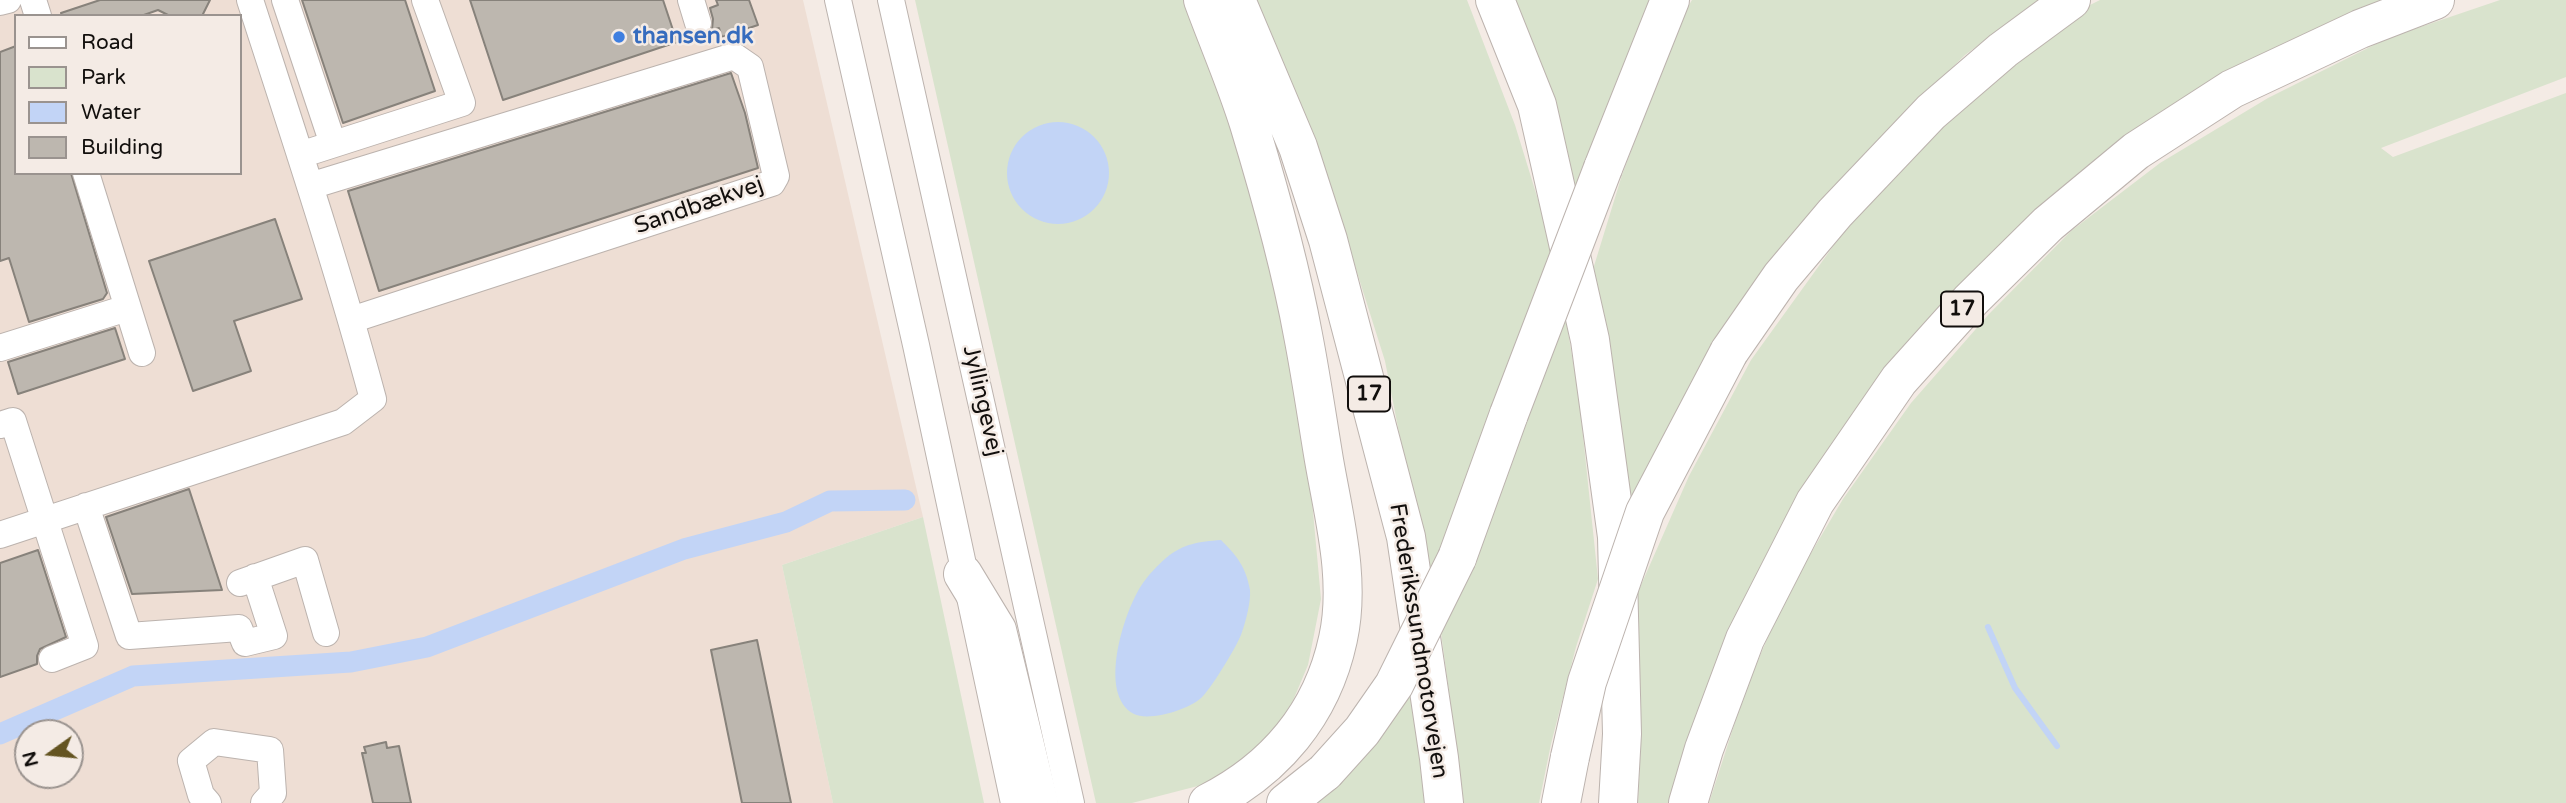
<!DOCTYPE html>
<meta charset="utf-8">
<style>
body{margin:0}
#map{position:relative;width:2566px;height:803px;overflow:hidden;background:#f4ebe5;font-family:"Varela Round",sans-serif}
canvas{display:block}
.legend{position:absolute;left:14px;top:14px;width:228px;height:161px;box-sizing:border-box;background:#f4ebe5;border:2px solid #9a938f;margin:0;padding:9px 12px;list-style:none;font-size:21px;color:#120f0d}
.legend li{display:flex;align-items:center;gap:14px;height:35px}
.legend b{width:35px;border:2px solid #9a938f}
.north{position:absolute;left:14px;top:719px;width:70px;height:70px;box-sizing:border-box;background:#f4ebe5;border:2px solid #9a938f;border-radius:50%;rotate:255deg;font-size:19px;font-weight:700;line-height:28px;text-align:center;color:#120f0d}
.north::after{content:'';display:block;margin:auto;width:24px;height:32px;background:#645421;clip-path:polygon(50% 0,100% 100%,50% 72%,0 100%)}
</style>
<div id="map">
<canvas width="2566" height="803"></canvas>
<ul class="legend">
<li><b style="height:9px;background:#fff"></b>Road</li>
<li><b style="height:19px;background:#d9e3cd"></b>Park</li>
<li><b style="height:19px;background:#c2d4f6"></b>Water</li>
<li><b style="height:19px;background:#bdb7af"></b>Building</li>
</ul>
<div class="north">N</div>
</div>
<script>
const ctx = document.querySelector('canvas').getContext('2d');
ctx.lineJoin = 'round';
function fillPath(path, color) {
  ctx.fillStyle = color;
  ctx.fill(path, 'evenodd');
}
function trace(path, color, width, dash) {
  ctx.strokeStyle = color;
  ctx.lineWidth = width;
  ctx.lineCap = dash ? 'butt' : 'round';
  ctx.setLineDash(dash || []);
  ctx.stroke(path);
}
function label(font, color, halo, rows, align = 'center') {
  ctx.font = font + ' "Varela Round",sans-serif';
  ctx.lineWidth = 5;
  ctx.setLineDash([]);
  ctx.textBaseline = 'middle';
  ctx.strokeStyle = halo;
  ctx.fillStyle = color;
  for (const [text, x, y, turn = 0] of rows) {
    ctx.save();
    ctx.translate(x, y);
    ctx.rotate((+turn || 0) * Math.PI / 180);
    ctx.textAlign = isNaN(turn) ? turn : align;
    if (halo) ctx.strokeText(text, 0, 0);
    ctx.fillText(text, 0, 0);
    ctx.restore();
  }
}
const built = new Path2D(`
 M 0,0 L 803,0 L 923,517 L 782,565 L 833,803 L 0,803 ZM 16,16 L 240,16 L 240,173 L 16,173 ZM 28,733 L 70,733 L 70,775 L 28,775 Z`);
const green = new Path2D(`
 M 915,0 L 1185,0 L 1239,138 L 1281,298 L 1310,479 L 1321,599 L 1308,665 L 1281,729 L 1221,780 L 1132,803 L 1096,803 Z
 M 1250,0 L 1467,0 L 1515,125 L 1555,255 L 1428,581 L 1385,361 L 1325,171 Z
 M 1514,0 L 1654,0 L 1577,197 Z
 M 1692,0 L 2039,0 L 1965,55 L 1865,153 L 1630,513 L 1590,279 L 1622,175 L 1683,15 Z
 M 2100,0 L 2397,0 L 2222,79 L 1880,378 L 1677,803 L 1638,803 L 1641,740 L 1634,601 L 1689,476 L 1751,360 L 1852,220 L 1933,129 L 2086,7 Z
 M 2500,0 L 2566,0 L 2566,77 L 2381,148 L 2393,157 L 2566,93 L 2566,803 L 1709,803 L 1745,691 L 1785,597 L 1843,499 L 1911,403 L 1989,314 L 2071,231 L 2160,163 L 2268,98 L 2388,38 Z
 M 1565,314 L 1579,397 L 1598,579 L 1576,647 L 1551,744 L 1539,803 L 1464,803 L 1441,633 Z
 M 923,517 L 984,803 L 833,803 L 782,565 Z
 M 1411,692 L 1425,803 L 1312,803 Z`);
const water = new Path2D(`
 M1007 173a51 51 0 1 1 102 0a51 51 0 1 1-102 0Z
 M 1221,540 C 1237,556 1246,567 1250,590 C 1251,601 1246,621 1242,632 C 1239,643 1212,687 1203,696 C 1192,709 1149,722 1134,714 C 1097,695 1124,612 1141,586 C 1147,576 1158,565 1166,558 C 1184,543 1199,542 1221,540 Z`);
const stream = new Path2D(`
 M 1988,627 L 2015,688 L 2057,746`);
const canal = new Path2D(`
 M 0,734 L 133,676 L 351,662 L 427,647 L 684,549 L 786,522 L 830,501 L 905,500`);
const building = new Path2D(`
 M 100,0 L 210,0 L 202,16 L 170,16 L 158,10 L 141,16 L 62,16 L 61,13 Z
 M 302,0 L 405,0 L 435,91 L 343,123 Z
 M 470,0 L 663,0 L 677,42 L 503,100 Z
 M 716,0 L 749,0 L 758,25 L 722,37 L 719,28 L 712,30 L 713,19 L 710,8 L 718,5 Z
 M 16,46 L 16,173 L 71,173 L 107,293 L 103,299 L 29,322 L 9,258 L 0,261 L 0,52 Z
 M 731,73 L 745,113 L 758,168 L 379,291 L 348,191 Z
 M 275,219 L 302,299 L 234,321 L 251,371 L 193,391 L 149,261 Z
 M 115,328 L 125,359 L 18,394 L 8,362 Z
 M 189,489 L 222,590 L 132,594 L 106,517 Z
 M 38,550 L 66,637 L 40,649 L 37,656 L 37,664 L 0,677 L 0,563 Z
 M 757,640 L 791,803 L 742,803 L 711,650 Z
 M 386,742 L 387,748 L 399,746 L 411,803 L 373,803 L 362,753 L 366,753 L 364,747 Z`);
const minor = new Path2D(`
 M 33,0 L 38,16
 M 285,0 L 333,144
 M 691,0 L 698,23
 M 838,0 L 916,345 L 1014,803
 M 891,0 L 1071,803
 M 0,2 L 8,0
 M 300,155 L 462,103 L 425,0
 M 86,173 L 142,353
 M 310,186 L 734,56 L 750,67 L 776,176 L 772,183 L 351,320
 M 0,348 L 127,308
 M 0,425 L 13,421 L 85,646 L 52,659
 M 86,506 L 129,636 L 239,628 L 245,643 L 274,636 L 255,577
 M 0,535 L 343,422 L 373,399 C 337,265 293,133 250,0
 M 240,583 L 305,560 L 326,633
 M 208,803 L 201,795 L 191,761 L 214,742 L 270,750 L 273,793 L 264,803`);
const highway = new Path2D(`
 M 1203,0 C 1218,41 1236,82 1249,124 C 1270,193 1290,264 1303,335 C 1311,376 1317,418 1324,460 C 1334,518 1351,580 1338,639 C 1322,714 1275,769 1208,803
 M 1236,0 L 1298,147 L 1328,240 L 1406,537 L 1439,758 L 1444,803
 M 1495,0 L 1537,105 L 1590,340 L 1617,537 L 1622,734 L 1618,803
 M 1603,168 L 1670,0
 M 1729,352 L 1781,277 L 1835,213 L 1931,112 L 2003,50 L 2071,0
 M 1457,558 L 1509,414
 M 963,574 L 997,630 L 1039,803
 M 1286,803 L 1325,772
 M 1561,803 L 1570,757
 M 1688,803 L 1704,749 L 1745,639 L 1815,502 L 1899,380 L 1971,300 L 2048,224 L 2136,151 L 2232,89 L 2360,29 L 2435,0`);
const highwayBridge = new Path2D(`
 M 1509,414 L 1603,168
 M 1570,757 L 1587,682 L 1645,512 L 1729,352
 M 1325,772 L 1362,731 L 1394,685 L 1457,558`);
const markers = [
 [619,37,7,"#3f7fe0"]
];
const shields = [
 [1962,309,42],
 [1369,394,42]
];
const shieldNames = [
 ["17",1962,309],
 ["17",1369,394]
];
const shopNames = [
 ["thansen.dk",633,37]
];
const streetNames = [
 ["Sandbækvej",699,206,-19],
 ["Jyllingevej",982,401,77],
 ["Frederikssundmotorvejen",1418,641,81]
];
fillPath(built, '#eeded4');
fillPath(green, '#d9e3cd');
fillPath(water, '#c2d4f6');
trace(stream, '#c2d4f6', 6);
trace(canal, '#c2d4f6', 21);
fillPath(building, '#bdb7af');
trace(building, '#87827b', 2);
trace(minor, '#bcb3ae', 28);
trace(highway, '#bcb3ae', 40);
trace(minor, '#fff', 26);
trace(highway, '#fff', 38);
trace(highwayBridge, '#bcb3ae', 40, []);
trace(highwayBridge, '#fff', 38);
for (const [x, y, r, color] of markers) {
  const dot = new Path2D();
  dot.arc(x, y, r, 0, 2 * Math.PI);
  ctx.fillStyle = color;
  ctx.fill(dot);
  trace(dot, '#f4ebe5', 2.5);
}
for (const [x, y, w] of shields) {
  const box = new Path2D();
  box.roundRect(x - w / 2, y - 17.5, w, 35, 5);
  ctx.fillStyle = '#f4ebe5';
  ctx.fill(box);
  trace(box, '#120f0d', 2);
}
label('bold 21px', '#120f0d', null, shieldNames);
label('bold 23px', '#366cbe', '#f4ebe5', shopNames, 'left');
label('23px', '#120f0d', '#f4ebe5', streetNames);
</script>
